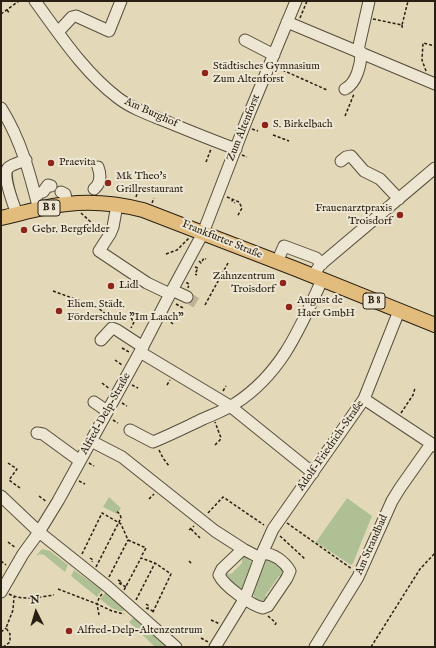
<!DOCTYPE html>
<meta charset="utf-8">
<style>
body{margin:0}
#map{position:relative;width:436px;height:648px;overflow:hidden;background:#e3d9b9;font-family:"IM FELL English",serif}
canvas{display:block}
.frame{position:absolute;inset:0;border:2px solid #2a1f13;pointer-events:none}
.north{position:absolute;left:16px;top:592px;width:40px;height:40px;-webkit-text-stroke:3px #ede6d2;paint-order:stroke;rotate:355deg;font-size:11px;font-weight:700;line-height:16px;text-align:center;color:#2a1f13}
.north::after{content:'';display:block;margin:auto;width:14px;height:18px;background:#2a1f13;clip-path:polygon(50% 0,100% 100%,50% 72%,0 100%)}
</style>
<div id="map">
<canvas width="436" height="648"></canvas>
<div class="frame"></div>
<div class="north">N</div>
</div>
<script>
const ctx = document.querySelector('canvas').getContext('2d');
ctx.lineJoin = 'round';
function fillPath(path, color) {
  ctx.fillStyle = color;
  ctx.fill(path, 'evenodd');
}
function trace(path, color, width, dash) {
  ctx.strokeStyle = color;
  ctx.lineWidth = width;
  ctx.lineCap = dash ? 'butt' : 'round';
  ctx.setLineDash(dash || []);
  ctx.stroke(path);
}
function label(font, color, halo, rows, align = 'center') {
  ctx.font = font + ' "IM FELL English",serif';
  ctx.lineWidth = 4;
  ctx.setLineDash([]);
  ctx.textBaseline = 'middle';
  ctx.strokeStyle = halo;
  ctx.fillStyle = color;
  for (const [text, x, y, turn = 0] of rows) {
    ctx.save();
    ctx.translate(x, y);
    ctx.rotate((+turn || 0) * Math.PI / 180);
    ctx.textAlign = isNaN(turn) ? turn : align;
    if (halo) ctx.strokeText(text, 0, 0);
    ctx.fillText(text, 0, 0);
    ctx.restore();
  }
}
const green = new Path2D(`
 M 109,497 L 121,508 L 117,514 L 103,507 Z
 M 347,498 L 372,516 L 353,563 L 351,565 L 316,542 Z
 M 42,549 L 50,551 L 68,565 L 65,572 L 44,555 L 40,554 L 36,556 Z
 M 242,556 L 246,557 L 252,563 L 242,589 L 240,590 L 226,580 L 225,573 L 231,574 L 242,563 Z
 M 270,557 L 284,568 L 284,579 L 279,576 L 265,596 L 270,599 L 264,604 L 256,600 L 253,594 L 264,563 L 267,559 Z
 M 74,570 L 102,590 L 97,597 L 71,576 Z
 M 106,592 L 127,610 C 116,614 108,605 100,599 Z
 M 134,617 L 167,647 L 155,647 L 129,622 Z`);
const minorTunnel = new Path2D(`
 M 187,297 L 198,304`);
const path = new Path2D(`
 M 7,10 L 10,14
 M 1,14 L 19,1
 M 300,18 L 307,1
 M 373,19 L 402,25 L 408,1
 M 402,25 L 402,27 L 405,27
 M 278,68 L 327,90
 M 426,71 L 422,60 L 423,43 L 435,46
 M 345,116 L 354,94
 M 252,129 L 258,131
 M 273,135 L 289,141
 M 242,155 L 247,157
 M 206,162 L 211,149
 M 136,197 L 138,191
 M 227,197 L 239,202 L 242,208 L 237,217
 M 233,199 L 232,201 L 235,203
 M 152,203 L 154,198
 M 81,213 L 93,224
 M 166,254 L 177,250 L 189,238
 M 199,261 L 201,263 L 204,258 L 206,259
 M 195,267 L 198,268 L 195,274 L 197,275
 M 187,282 L 187,283 L 189,284 L 188,288
 M 53,291 L 97,307 L 112,319
 M 176,304 L 183,308
 M 205,305 L 228,263
 M 131,318 L 134,322 L 131,328
 M 167,319 L 173,324
 M 122,348 L 129,352
 M 115,360 L 122,365
 M 102,383 L 110,389
 M 132,385 L 138,388
 M 167,385 L 170,380
 M 223,391 L 226,386
 M 122,403 L 127,406
 M 401,413 L 413,395 L 415,388
 M 113,420 L 118,423
 M 215,445 L 220,440 L 221,438 L 215,422
 M 159,450 L 163,458 L 169,466
 M 8,463 L 17,469 L 9,480 L 20,488
 M 89,463 L 94,466
 M 79,481 L 85,484
 M 39,496 L 47,502
 M 149,499 L 154,494
 M 208,513 L 223,497 L 264,525
 M 287,523 L 352,569
 M 191,529 L 200,538
 M 189,530 L 194,526
 M 280,536 L 305,559
 M 8,542 L 16,548
 M 82,554 L 102,513 L 121,524 L 128,540 L 146,548 L 141,557
 M 90,558 L 93,560 L 92,562
 M 1,561 L 6,565
 M 189,561 L 192,564
 M 96,567 L 121,518 L 120,514 L 116,511
 M 109,577 L 128,540
 M 118,580 L 122,582 L 120,584
 M 119,583 L 126,587
 M 58,589 L 97,604 L 99,615
 M 124,590 L 141,558 L 155,563 L 171,574 L 152,614
 M 9,594 C 22,601 40,597 54,595
 M 102,594 L 99,598 L 97,604 L 112,611 L 124,614
 M 136,600 L 155,563
 M 146,604 L 149,606 L 148,608
 M 146,608 L 153,611
 M 268,616 L 276,623 L 275,625
 M 211,620 L 220,624
 M 1,632 L 6,628
 M 201,638 L 208,642
 M 3,647 L 10,642 L 10,634 L 6,628 L 13,610 L 14,597
 M 371,647 L 420,569 L 435,553`);
const minor = new Path2D(`
 M 35,1 C 60,35 84,72 118,98 C 134,110 153,116 170,123 C 192,132 214,141 236,149
 M 287,22 L 435,84
 M 58,32 L 72,17 L 76,16 L 109,31 L 121,1
 M 245,40 L 274,55
 M 358,50 L 369,1
 M 345,89 C 357,83 361,64 361,52
 M 1,108 C 21,140 30,174 39,210
 M 341,161 L 346,157 L 351,156 L 364,171 L 380,179 L 399,199
 M 94,189 C 101,183 101,175 98,167
 M 61,192 L 65,194 L 67,204
 M 35,194 L 43,192 L 48,185 L 51,186
 M 117,205 L 113,227 L 110,234 L 99,251 L 147,283 L 170,294
 M 17,214 C 14,206 2,175 8,168 C 12,164 21,162 26,160
 M 277,262 L 284,246 L 316,258 L 322,264
 M 313,276 L 320,265 L 435,168
 M 172,290 L 187,297
 M 101,340 L 112,328 L 117,330 L 143,347
 M 140,352 L 230,406 L 313,473
 M 364,399 L 435,446
 M 94,402 L 107,411
 M 130,430 L 153,442 C 170,435 186,427 203,419 C 214,414 226,410 236,403 C 282,373 300,328 322,280
 M 37,433 L 43,434 L 80,461
 M 91,441 L 122,457 L 215,531 L 243,549 L 260,558
 M 1,496 L 39,532 L 108,587 L 176,647
 M 243,549 L 222,569 L 219,575 C 224,586 252,606 263,608 L 268,606 L 287,578 L 290,571 C 284,561 274,554 263,553
 M 1,592 L 23,554 L 39,532 L 58,501 L 140,352 L 170,294 L 203,233 L 247,119 L 296,1
 M 215,647 L 245,598 L 260,558 L 273,529 L 364,399 L 399,311
 M 315,647 L 358,577 L 392,501 L 400,488 L 431,444`);
const major = new Path2D(`
 M 1,218 C 23,213 45,206 67,204 C 92,201 119,204 143,210 L 296,269 L 435,325`);
const markers = [
 [205,73,4,"#8f2418"],
 [265,125,4,"#8f2418"],
 [51,163,4,"#8f2418"],
 [108,183,4,"#8f2418"],
 [400,215,4,"#8f2418"],
 [24,230,4,"#8f2418"],
 [283,283,4,"#8f2418"],
 [111,286,4,"#8f2418"],
 [289,307,4,"#8f2418"],
 [59,311,4,"#8f2418"],
 [69,631,4,"#8f2418"]
];
const shields = [
 [49,208,22],
 [374,301,22]
];
const shieldNames = [
 ["B 8",49,208],
 ["B 8",374,301]
];
const poiNames = [
 ["Städtisches Gymnasium",213,67],
 ["Zum Altenforst",213,80],
 ["S. Birkelbach",273,125],
 ["Praevita",59,163],
 ["Mk Theo's",116,177],
 ["Grillrestaurant",116,190],
 ["Frauenarztpraxis",392,209,"right"],
 ["Troisdorf",392,222,"right"],
 ["Gebr. Bergfelder",32,230],
 ["Zahnzentrum",275,277,"right"],
 ["Troisdorf",275,290,"right"],
 ["Lidl",119,286],
 ["August de",297,301],
 ["Haer GmbH",297,314],
 ["Ehem. Städt.",67,305],
 ["Förderschule \"Im Laach\"",67,318],
 ["Alfred-Delp-Altenzentrum",77,631]
];
const streetNames = [
 ["Am Burghof",151,113,24],
 ["Zum Altenforst",244,128,-68],
 ["Frankfurter Straße",222,240,22],
 ["Alfred-Delp-Straße",106,414,-61],
 ["Adolf-Friedrich-Straße",331,446,-55],
 ["Am Strandbad",372,545,-66]
];
fillPath(green, '#aec094');
trace(minorTunnel, '#beb498', 11, [11, 5.5]);
trace(minor, '#584e3c', 13);
trace(major, '#2a1f13', 16);
trace(path, '#2a1f13', 1.5, [3, 2]);
trace(minor, '#ede6d2', 11);
trace(major, '#e2bc7c', 14);
for (const [x, y, r, color] of markers) {
  const dot = new Path2D();
  dot.arc(x, y, r, 0, 2 * Math.PI);
  ctx.fillStyle = color;
  ctx.fill(dot);
  trace(dot, '#ede6d2', 1.5);
}
for (const [x, y, w] of shields) {
  const box = new Path2D();
  box.roundRect(x - w / 2, y - 8, w, 16, 3);
  ctx.fillStyle = '#ede6d2';
  ctx.fill(box);
  trace(box, '#2a1f13', 1);
}
label('bold 10px', '#2a1f13', null, shieldNames);
label('11px', '#2a1f13', '#ede6d2', poiNames, 'left');
label('11px', '#2a1f13', '#ede6d2', streetNames);
</script>
